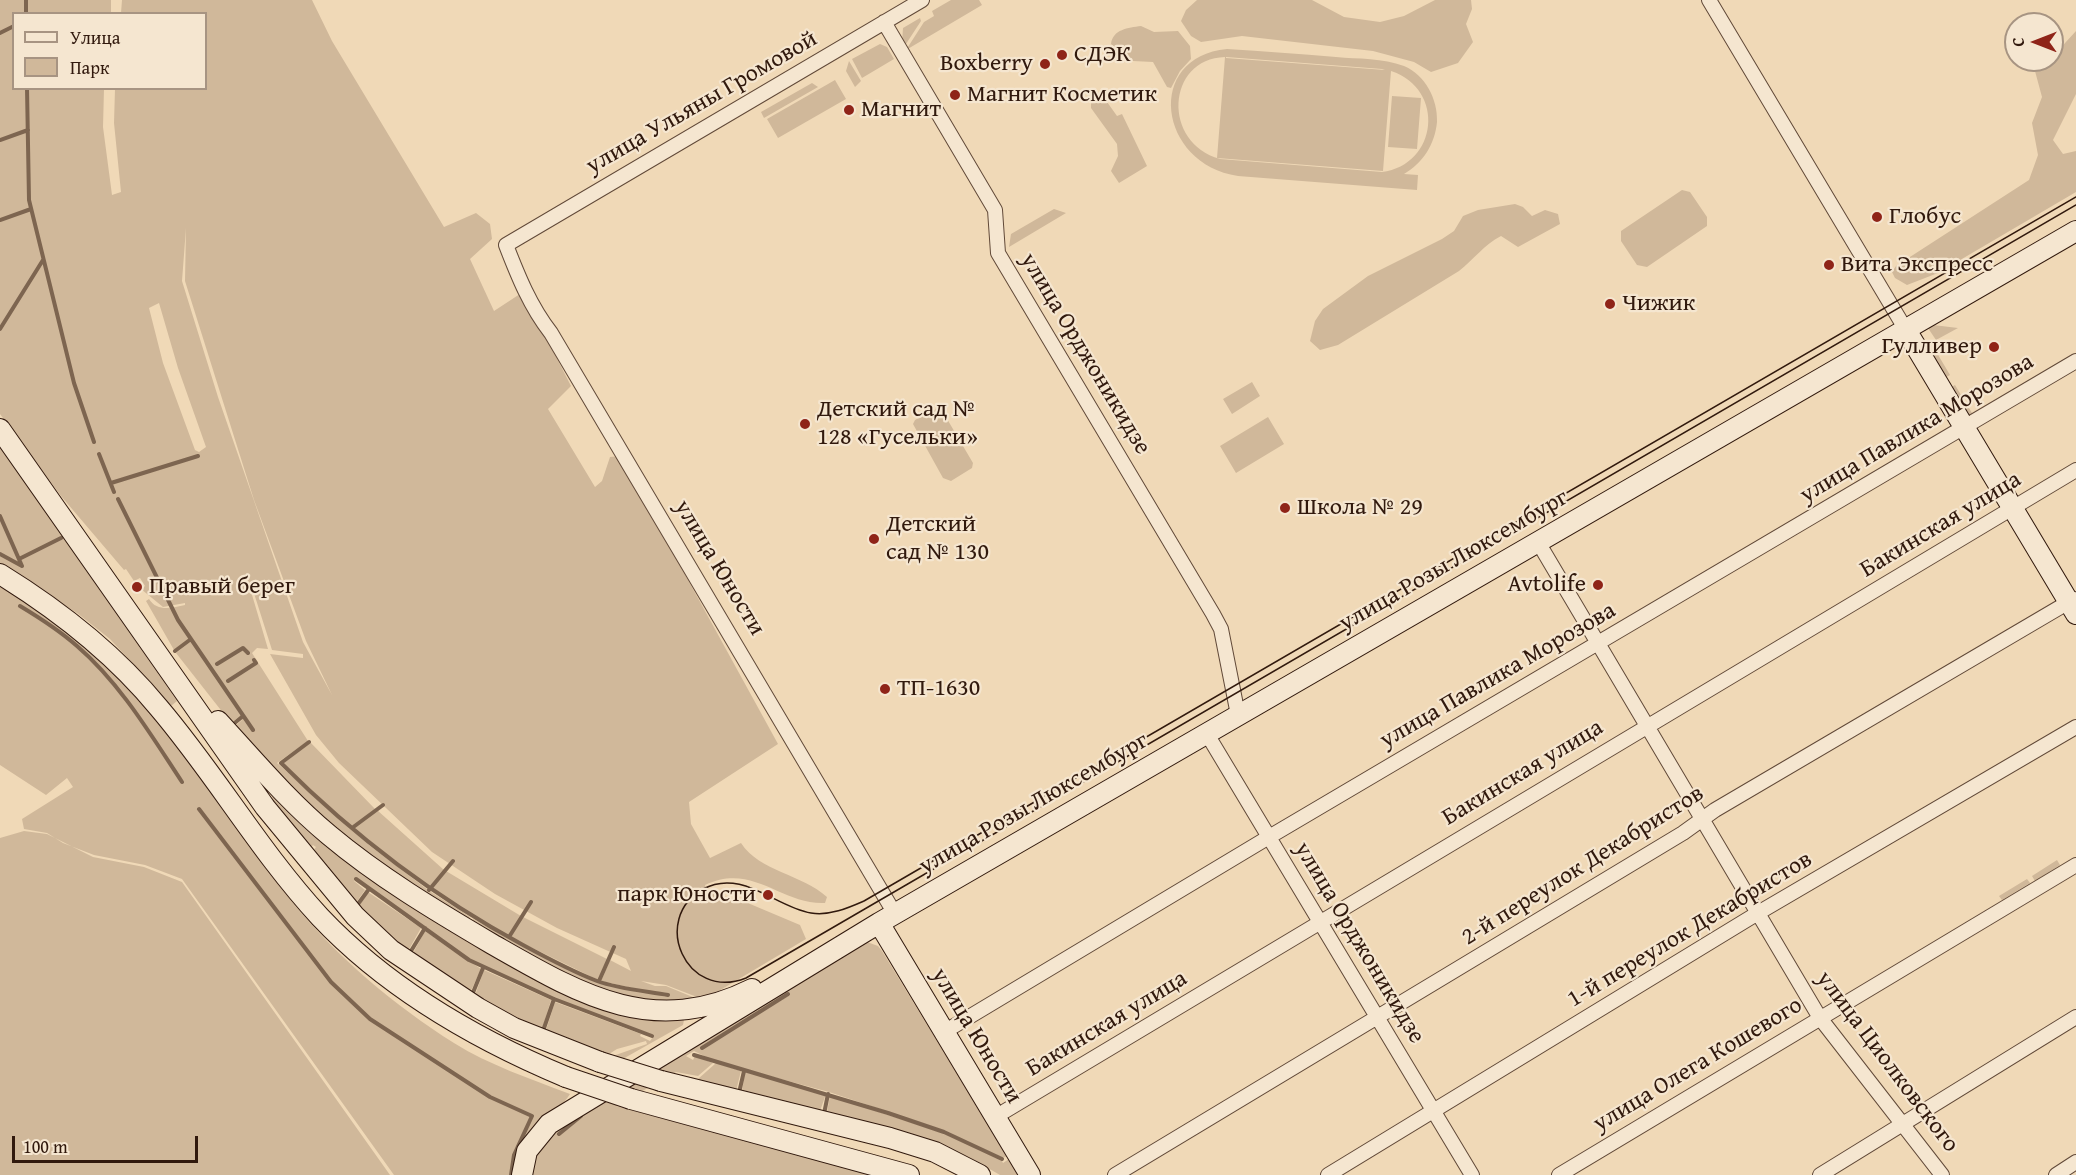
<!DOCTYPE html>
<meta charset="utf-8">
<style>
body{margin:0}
#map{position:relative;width:2076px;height:1175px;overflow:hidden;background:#f0d9b7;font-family:"Gentium Book Plus",serif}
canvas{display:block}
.legend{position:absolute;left:12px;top:12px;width:195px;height:78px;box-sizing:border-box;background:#f5e6d0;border:2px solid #a79482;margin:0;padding:8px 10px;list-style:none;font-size:18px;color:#31190d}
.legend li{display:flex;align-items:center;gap:12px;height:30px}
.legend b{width:30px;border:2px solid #a79482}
.north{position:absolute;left:2004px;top:12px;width:60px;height:60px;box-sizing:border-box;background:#f5e6d0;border:2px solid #a79482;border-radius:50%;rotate:270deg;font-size:16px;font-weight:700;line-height:24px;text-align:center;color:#31190d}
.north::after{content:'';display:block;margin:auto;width:21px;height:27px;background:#8f2418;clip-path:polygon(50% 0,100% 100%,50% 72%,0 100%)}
.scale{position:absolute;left:12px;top:1136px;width:186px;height:27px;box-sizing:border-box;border:3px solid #31190d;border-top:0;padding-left:8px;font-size:18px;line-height:21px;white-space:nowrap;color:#31190d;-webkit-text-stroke:4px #f5e6d0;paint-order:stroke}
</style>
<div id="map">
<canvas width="2076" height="1175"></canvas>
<ul class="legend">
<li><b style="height:8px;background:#f5e6d0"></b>Улица</li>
<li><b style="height:16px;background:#d0b89a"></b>Парк</li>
</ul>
<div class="north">С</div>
<div class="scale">100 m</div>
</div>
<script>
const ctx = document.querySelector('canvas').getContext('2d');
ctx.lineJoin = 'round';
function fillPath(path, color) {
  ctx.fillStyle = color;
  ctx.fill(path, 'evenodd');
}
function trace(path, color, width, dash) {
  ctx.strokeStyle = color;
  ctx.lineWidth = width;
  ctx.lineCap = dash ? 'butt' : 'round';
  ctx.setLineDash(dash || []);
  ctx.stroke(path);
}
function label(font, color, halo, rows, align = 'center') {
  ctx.font = font + ' "Gentium Book Plus",serif';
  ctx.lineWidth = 4.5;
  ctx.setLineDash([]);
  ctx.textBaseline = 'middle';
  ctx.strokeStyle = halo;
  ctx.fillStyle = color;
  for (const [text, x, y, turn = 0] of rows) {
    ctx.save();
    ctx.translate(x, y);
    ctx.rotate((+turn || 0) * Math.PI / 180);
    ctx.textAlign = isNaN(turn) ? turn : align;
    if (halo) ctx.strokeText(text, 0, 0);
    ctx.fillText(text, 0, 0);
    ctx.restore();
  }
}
const green = new Path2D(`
 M 0,0 L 111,0 L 111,13 L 14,14 L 14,88 L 104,89 L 103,127 L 112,195 L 121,192 L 114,123 L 115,89 L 206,88 L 206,14 L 121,13 L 122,0 L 312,0 L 332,41 L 444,227 L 476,213 L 490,224 L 492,239 L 470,259 L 494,311 L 523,292 L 571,386 L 548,409 L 595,487 L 602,481 L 610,457 L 620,456 L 778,744 L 689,802 L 691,824 L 710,858 L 741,843 C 760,872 802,874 827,897 L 825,903 C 781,905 753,862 705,885 L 707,892 L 743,901 L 800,925 L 806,939 L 712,995 L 697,997 L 666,985 L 641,981 L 655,986 L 666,986 L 700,1000 L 642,1002 L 603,994 L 470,924 L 473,919 L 560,966 L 597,982 L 669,996 L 601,981 L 610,960 L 631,971 L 626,959 L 557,928 L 495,894 L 432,852 L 339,763 L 316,735 L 270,654 L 303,658 L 303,654 L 272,650 L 252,587 L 250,588 L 268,649 L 257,648 L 252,653 L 308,741 L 277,763 L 369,845 L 428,890 L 470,917 L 467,922 L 408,886 L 308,808 L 234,727 L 242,720 L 240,716 L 231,723 L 176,653 L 190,642 L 189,639 L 174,650 L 146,601 L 149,599 C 157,612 172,608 185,605 L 185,603 L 163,607 L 141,589 L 145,586 L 140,578 L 134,581 L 126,569 L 124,570 L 61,496 L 0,414 ZM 186,228 L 185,281 L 254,500 L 306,641 L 332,695 L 303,642 L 218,397 L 182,281 ZM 159,303 L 178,368 L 206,447 L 199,452 L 195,450 L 163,363 L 149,308 Z
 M 951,0 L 979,0 L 982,5 L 906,50 L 924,22 L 934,16 L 932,11 Z
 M 1197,0 L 1312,0 L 1344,17 L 1380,22 L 1404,16 L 1435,0 L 1471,0 L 1472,9 L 1466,24 L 1473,42 L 1458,63 L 1431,72 L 1414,62 L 1373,51 L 1242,36 L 1201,42 L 1191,36 L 1181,21 L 1186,10 Z
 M 920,18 L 921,21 L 904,47 L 902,43 L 903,28 Z
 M 1141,26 L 1154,32 L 1178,31 L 1190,46 L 1191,59 L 1180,71 L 1171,88 L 1167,87 L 1153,62 L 1133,61 L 1111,44 C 1113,29 1128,28 1141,26 Z
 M 2076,31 L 2076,94 L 2053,140 L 2063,154 L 2076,151 L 2076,192 L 1938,273 L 1907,285 L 1895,278 L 1892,272 L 1896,266 L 2029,180 L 2038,155 L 2032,123 L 2042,97 L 2032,60 L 2052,60 L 2052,54 L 2055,54 Z
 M 880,44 L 887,47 L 894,59 L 862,78 L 852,59 Z
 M 1227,49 C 1263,51 1300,54 1336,57 C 1358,59 1383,58 1404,66 C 1425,75 1438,99 1437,122 C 1435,144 1423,163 1404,174 L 1418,175 L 1417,190 L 1238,176 C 1158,164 1144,57 1227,49 ZM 1225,57 L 1217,158 L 1383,171 L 1391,71 C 1446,89 1438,165 1382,172 L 1220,159 C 1162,143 1166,59 1225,57 ZM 1226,57 L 1382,69 L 1385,70 L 1226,58 Z
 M 849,61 L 861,81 L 855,87 L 846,71 Z
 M 835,80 L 846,99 L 778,138 L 767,119 Z
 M 812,83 L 818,87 L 764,118 L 761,112 Z
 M 1100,92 L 1117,116 L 1122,114 L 1147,166 L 1119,183 L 1111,171 L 1118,156 L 1117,144 L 1091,108 L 1091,100 Z
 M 1392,96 L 1421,98 L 1417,149 L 1388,147 Z
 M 1682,190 L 1690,192 L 1707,217 L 1707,226 L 1647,267 L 1637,265 L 1621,241 L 1621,231 Z
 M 1515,204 L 1523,207 L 1532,216 L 1545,210 L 1558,214 L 1560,224 L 1518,247 L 1501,236 C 1484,245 1474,259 1459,271 L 1338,345 L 1320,350 L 1310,341 L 1315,321 L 1323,309 L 1368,276 L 1442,239 L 1454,231 L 1463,216 L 1478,210 Z
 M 1054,209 L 1066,213 L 1009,247 L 1011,234 Z
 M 1933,325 L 1958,328 L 1936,340 L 1928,328 Z
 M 1934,348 L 1950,375 L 1941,380 L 1925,353 Z
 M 1252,382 L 1260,396 L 1232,414 L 1223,399 Z
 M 1955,385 L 1975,418 L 1966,423 L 1946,390 Z
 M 940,407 L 973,463 L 972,468 L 951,481 L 943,478 L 913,424 L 915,420 Z
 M 1268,417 L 1284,444 L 1236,473 L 1220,446 Z
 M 0,447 L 177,701 L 171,706 L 110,639 L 77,613 L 0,565 Z
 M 0,587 C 32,601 59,623 85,646 C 99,658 114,669 126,682 C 188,751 235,832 293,903 C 337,957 395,1006 454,1043 C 489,1065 531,1079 570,1094 C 563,1107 546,1113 537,1127 C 528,1140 523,1160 517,1175 L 394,1175 L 182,879 L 145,865 L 94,855 L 63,843 L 47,833 L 24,829 L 22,819 L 73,787 L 67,778 L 46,795 L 0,765 Z
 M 310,742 L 375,809 L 352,827 L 283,764 Z
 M 273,795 L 487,949 L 681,1018 L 684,1020 L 683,1025 L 621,1060 L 610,1057 L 647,1044 L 646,1041 L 617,1049 L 606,1056 L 545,1033 L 555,1002 L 641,1034 L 640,1036 L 650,1041 L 653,1037 L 554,998 L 469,959 L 355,878 L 354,881 L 365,890 L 355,904 L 311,854 L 316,847 L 313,845 L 308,851 L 271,800 Z
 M 377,810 L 444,870 L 429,889 L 353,828 Z
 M 24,831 L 47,834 L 93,857 L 144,867 L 182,882 L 390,1175 L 0,1175 L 0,838 Z
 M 2057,860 L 2060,865 L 2035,881 L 2032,876 Z
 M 446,871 L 521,916 L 509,936 L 430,889 Z
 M 2027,879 L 2030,883 L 2002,900 L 1999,896 Z
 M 368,892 L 421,928 L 408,951 L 358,907 Z
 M 523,917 L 607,959 L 598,980 L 510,937 Z
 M 425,931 L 481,969 L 469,995 L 413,953 Z
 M 867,942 L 878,946 L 882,951 L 1007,1156 L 1003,1158 L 940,1129 L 829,1092 L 714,1061 L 694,1051 L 686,1056 L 693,1060 L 695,1056 L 713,1063 L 698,1076 L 676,1072 L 616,1106 L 874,1175 L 528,1175 L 528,1166 L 546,1134 ZM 789,993 L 790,995 L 701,1048 Z
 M 484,970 L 551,1000 L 541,1033 L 474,998 Z
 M 716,1063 L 741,1071 L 736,1091 L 689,1080 L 691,1077 L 698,1079 Z
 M 745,1072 L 826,1094 L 820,1111 L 742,1092 Z
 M 830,1096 L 940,1132 L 1001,1159 L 1003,1163 L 1009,1159 L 1019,1175 L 1000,1175 L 969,1157 L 930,1140 L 827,1112 Z`);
const stream = new Path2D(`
 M 26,14 L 26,0
 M 0,33 L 14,26
 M 27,88 L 29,200 L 74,383 L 94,442
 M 0,140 L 28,130
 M 0,220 L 31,209
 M 0,329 L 43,260
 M 99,454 L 114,492
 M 111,483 L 198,456
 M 118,499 L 178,620 L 253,730
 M 0,516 L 22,566 L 0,554
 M 19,559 L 61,538
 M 20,606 C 40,618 60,631 77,646 C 120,683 151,735 182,782
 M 175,651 L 191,639
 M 217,664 L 243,648 L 248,653
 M 228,681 L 256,663 L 254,660
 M 231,726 L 243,716
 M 309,742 L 281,763 C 353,835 434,897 523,945 C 547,958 571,971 597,981 C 619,989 645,991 668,995
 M 199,809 L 331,982 L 370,1019 L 490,1097 L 532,1116 L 514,1155 L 511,1175
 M 352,828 L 383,805
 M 356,879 L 469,960 L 554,999 L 652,1036
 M 429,890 L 453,861
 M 358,904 L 369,889
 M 509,937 L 531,902
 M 411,951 L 425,928
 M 599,981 L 614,947
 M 472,995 L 483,968
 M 543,1031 L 554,999
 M 702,1048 L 788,994
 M 694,1055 L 888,1113 L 944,1132 L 1002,1159
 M 739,1093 L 744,1071
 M 824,1114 L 828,1094
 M 559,1134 L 581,1116`);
const street = new Path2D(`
 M 1709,0 L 1906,330
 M 884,22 L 995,210 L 998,253 L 1213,614 L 1221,629 L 1238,715
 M 1538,542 L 1820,1018 L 1942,1175
 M 1207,734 L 1472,1175
 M 895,914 L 551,333 C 530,306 518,276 506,245 L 922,0
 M 944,1032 L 1269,837 L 2076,361
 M 995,1117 L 2076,470
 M 1115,1175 L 1683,833 L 1715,810 L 2074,599
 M 1328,1175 L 1758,913 L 2076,727
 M 1559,1175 L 2076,865
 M 1820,1175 L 2076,1017
 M 2056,1175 L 2076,1162`);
const secondary = new Path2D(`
 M 1906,330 L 2076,614
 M 0,429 L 265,807 L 355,916 L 391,950 L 478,1008 L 514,1028 L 600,1062
 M 0,574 C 60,611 114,653 159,708 C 216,775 260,852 320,917 C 388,989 475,1039 566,1077
 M 218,721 C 254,760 288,801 329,835 C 379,877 436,911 492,944 C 578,993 652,1039 752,989
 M 879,923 L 1030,1175
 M 661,1081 L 890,1138 L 935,1152 L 980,1175
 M 631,1099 L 909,1175
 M 522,1175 L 527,1151 L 549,1124 L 879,923 L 2076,231`);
const tram = new Path2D(`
 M 2076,197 L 864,901 C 848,908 830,916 811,913 C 775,907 742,868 703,889 C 650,919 686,1002 746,978 L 2076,205`);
const secondaryBridge = new Path2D(`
 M 600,1062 L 661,1081
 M 566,1077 L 631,1099`);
const markers = [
 [1062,55,6,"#8f2418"],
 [1045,64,6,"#8f2418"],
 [955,95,6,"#8f2418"],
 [849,110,6,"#8f2418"],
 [1877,217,6,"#8f2418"],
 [1829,265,6,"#8f2418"],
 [1610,304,6,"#8f2418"],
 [1994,347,6,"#8f2418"],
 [805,424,6,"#8f2418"],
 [1285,508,6,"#8f2418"],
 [874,539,6,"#8f2418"],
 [1598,585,6,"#8f2418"],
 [137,587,6,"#8f2418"],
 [885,689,6,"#8f2418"],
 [768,895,6,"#8f2418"]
];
const poiNames = [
 ["СДЭК",1074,55],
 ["Boxberry",1033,64,"right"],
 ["Магнит Косметик",967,95],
 ["Магнит",861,110],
 ["Глобус",1889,217],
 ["Вита Экспресс",1841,265],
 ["Чижик",1622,304],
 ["Гулливер",1982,347,"right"],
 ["Детский сад №",817,410],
 ["128 «Гусельки»",817,438],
 ["Школа № 29",1297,508],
 ["Детский",886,525],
 ["сад № 130",886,553],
 ["Avtolife",1586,585,"right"],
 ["Правый берег",149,587],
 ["ТП-1630",897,689],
 ["парк Юности",756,895,"right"]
];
const streetNames = [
 ["улица Ульяны Громовой",702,103,-30],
 ["улица Орджоникидзе",1085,354,59],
 ["улица Павлика Морозова",1917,429,-31],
 ["Бакинская улица",1941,525,-31],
 ["улица Розы Люксембург",1454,561,-30],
 ["улица Юности",719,568,59],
 ["улица Павлика Морозова",1498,676,-30],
 ["Бакинская улица",1523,773,-31],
 ["улица Розы Люксембург",1034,804,-30],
 ["2-й переулок Декабристов",1583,866,-32],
 ["1-й переулок Декабристов",1690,930,-31],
 ["улица Орджоникидзе",1359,943,59],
 ["Бакинская улица",1107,1024,-31],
 ["улица Юности",976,1036,59],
 ["улица Циолковского",1887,1062,53],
 ["улица Олега Кошевого",1698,1065,-31]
];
fillPath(green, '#d0b89a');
trace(stream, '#7d6550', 4);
trace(street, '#614938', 16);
trace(secondary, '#31190d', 22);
trace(street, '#f5e6d0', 14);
trace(secondary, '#f5e6d0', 20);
trace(tram, '#31190d', 1.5);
trace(secondaryBridge, '#31190d', 22, []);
trace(secondaryBridge, '#f5e6d0', 20);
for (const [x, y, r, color] of markers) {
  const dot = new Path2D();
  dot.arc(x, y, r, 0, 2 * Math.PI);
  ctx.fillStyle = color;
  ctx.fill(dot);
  trace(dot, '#f5e6d0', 2);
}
label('24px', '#31190d', '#f5e6d0', poiNames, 'left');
label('24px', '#31190d', '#f5e6d0', streetNames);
</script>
